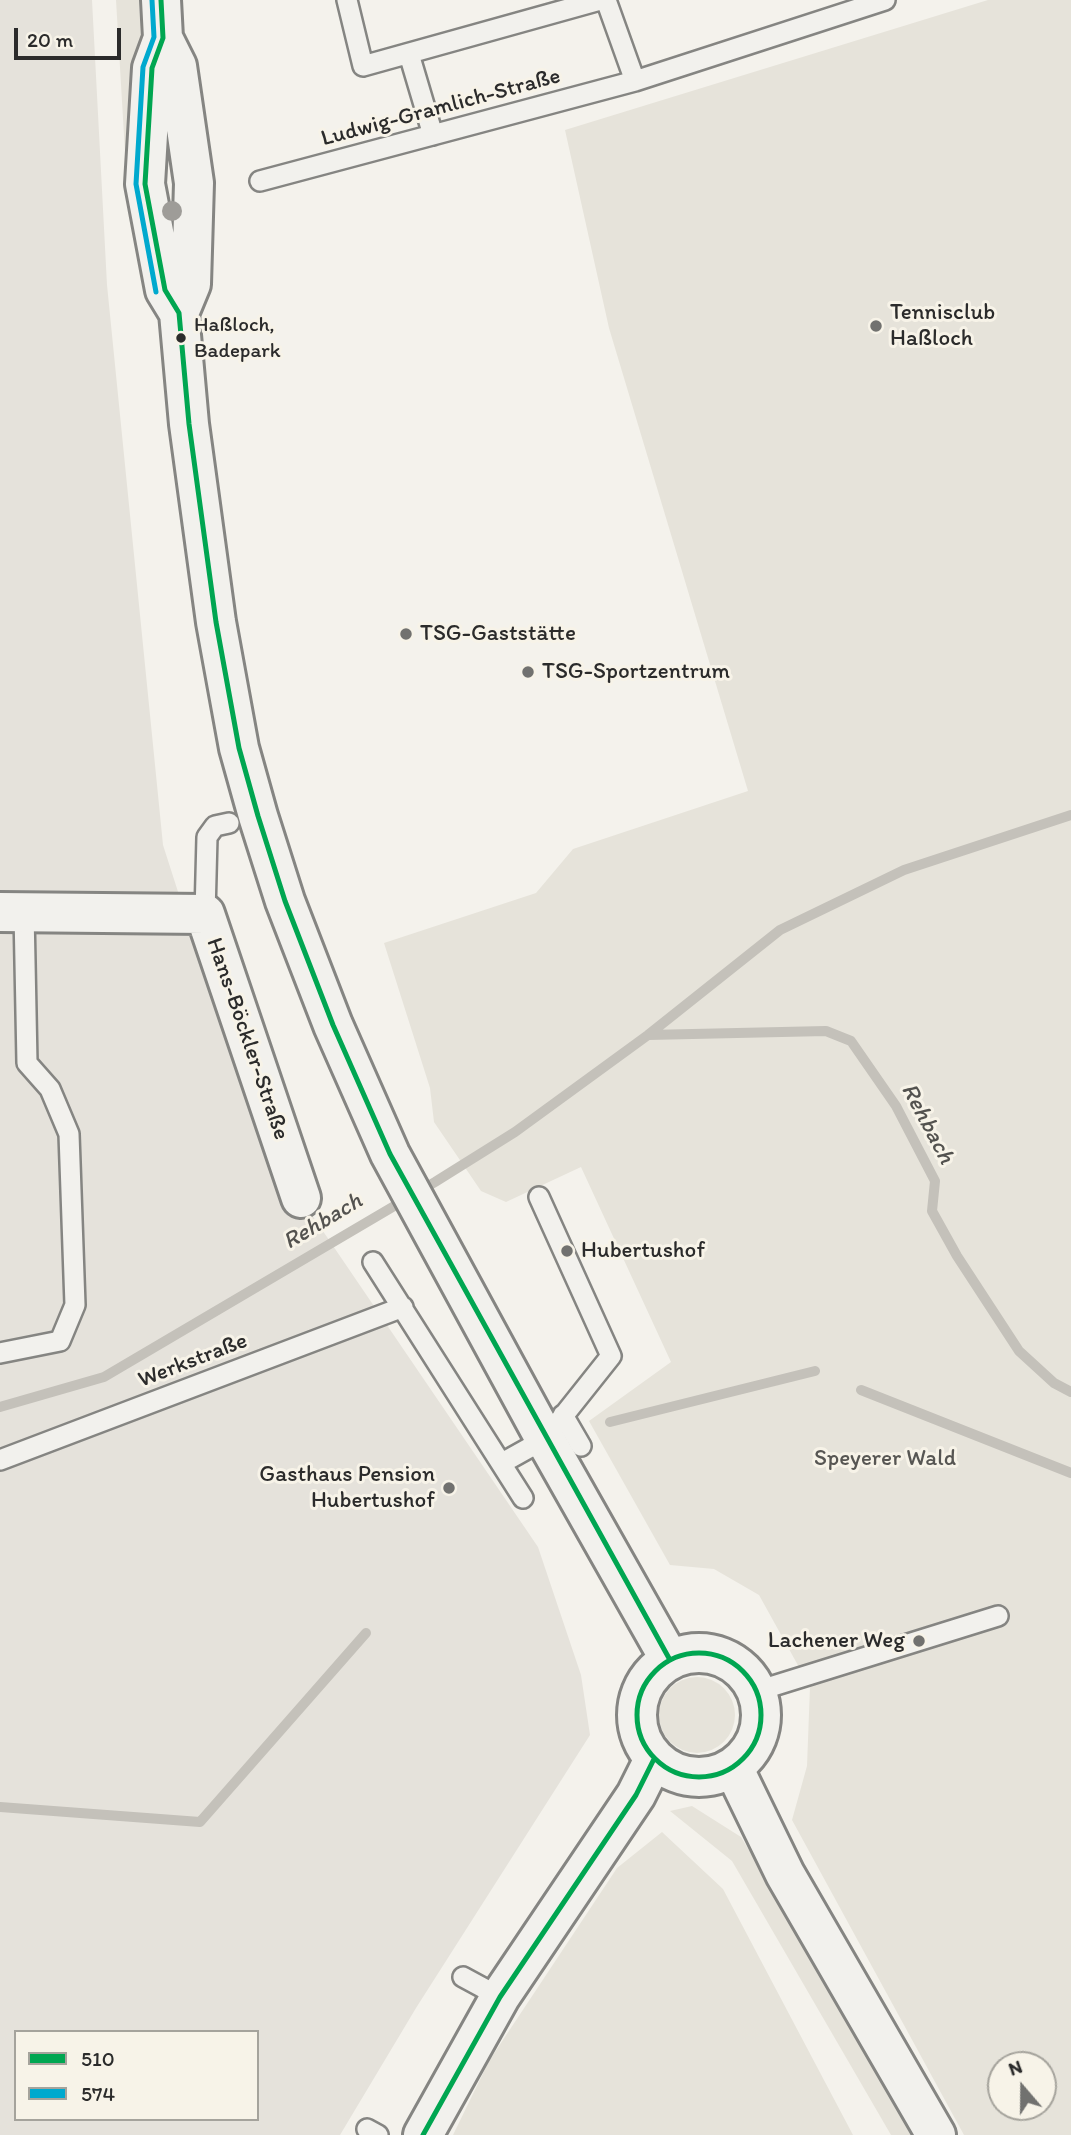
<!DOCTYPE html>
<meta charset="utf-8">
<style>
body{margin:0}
#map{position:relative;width:1071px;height:2135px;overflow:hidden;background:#f4f2ec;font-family:Itim,sans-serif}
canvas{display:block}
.legend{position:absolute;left:14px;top:2030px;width:245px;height:91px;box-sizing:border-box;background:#f7f3e8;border:2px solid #a5a39c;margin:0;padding:9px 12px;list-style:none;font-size:21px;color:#2b2b2b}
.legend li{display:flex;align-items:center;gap:14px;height:35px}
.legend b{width:35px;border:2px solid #a5a39c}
.north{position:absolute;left:987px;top:2051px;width:70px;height:70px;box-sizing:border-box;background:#f7f3e8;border:2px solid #a5a39c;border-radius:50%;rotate:340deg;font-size:19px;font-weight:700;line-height:28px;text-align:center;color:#2b2b2b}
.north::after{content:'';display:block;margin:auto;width:24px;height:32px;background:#71716f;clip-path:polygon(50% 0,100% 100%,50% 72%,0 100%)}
.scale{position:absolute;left:14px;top:28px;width:107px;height:32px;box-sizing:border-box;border:4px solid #2b2b2b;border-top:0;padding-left:9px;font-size:21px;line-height:24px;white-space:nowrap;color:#2b2b2b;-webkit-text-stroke:5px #f7f3e8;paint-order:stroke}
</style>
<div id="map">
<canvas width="1071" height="2135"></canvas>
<ul class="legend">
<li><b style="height:9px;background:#00a651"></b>510</li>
<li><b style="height:9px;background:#00a9ce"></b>574</li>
</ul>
<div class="north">N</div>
<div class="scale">20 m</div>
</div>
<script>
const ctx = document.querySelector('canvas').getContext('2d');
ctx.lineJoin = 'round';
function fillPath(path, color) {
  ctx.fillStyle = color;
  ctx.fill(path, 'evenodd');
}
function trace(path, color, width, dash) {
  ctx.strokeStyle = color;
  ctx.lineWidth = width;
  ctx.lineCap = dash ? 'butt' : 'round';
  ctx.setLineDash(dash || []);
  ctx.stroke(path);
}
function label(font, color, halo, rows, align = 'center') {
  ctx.font = font + ' Itim,sans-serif';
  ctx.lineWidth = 6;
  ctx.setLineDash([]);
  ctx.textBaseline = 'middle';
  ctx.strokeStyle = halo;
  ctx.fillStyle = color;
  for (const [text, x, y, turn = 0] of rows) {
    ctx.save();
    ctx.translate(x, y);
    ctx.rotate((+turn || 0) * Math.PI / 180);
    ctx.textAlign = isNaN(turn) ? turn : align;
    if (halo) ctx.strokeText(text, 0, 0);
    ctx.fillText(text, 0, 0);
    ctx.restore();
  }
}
const built = new Path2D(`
 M 0,0 L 92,0 L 107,285 L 163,845 L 180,898 L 312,1215 L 538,1547 L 581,1675 L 590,1735 L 416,2008 L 340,2135 L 0,2135 ZM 16,2032 L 257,2032 L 257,2119 L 16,2119 Z`);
const green = new Path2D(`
 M 116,0 L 139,0 L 143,81 L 135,169 L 126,169 Z
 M 988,0 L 1071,0 L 1071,2135 L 964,2135 L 792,1820 L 807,1766 L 810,1687 L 759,1595 L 714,1569 L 670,1565 L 589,1421 L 671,1362 L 581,1167 L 506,1202 L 481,1191 L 434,1122 L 430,1088 L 384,943 L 536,893 L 573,849 L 748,791 L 609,328 L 565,130 ZM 1001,2065 L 1043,2065 L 1043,2107 L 1001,2107 Z
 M659 1715a38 38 0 1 1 76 0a38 38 0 1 1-76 0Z
 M 692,1806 L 741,1837 L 920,2135 L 891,2135 L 732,1861 L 670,1811 Z
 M 662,1832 L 723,1889 L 853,2135 L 453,2135 L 489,2061 L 617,1868 Z`);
const stream = new Path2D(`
 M 648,1035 L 826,1031 L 851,1041 L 896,1106 L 935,1181 L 932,1211 L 957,1256 L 1019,1351 L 1054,1383 L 1071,1392
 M 861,1390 L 1071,1473
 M 0,1407 L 104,1377 L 435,1182 L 515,1132 L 648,1035 L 780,930 L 904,870 L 1071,815
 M 610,1422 L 815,1371
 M 0,1807 L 200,1822 L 366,1633`);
const service = new Path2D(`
 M 347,0 L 363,66 L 600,0
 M 606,0 L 635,81
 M 409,54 L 433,135
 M 260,181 L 635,81 L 885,0
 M 205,914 L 207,837 L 215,826 L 229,823
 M 373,1262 L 523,1498
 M 0,1353 L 60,1341 L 75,1305 L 69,1134 L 50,1089 L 27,1063 L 24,912
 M 563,1415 L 581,1446
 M 0,1460 L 403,1307
 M 502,1463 L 545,1439 L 611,1356 L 539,1197
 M 757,1691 L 998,1616
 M 463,1977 L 500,1997
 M 367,2129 L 378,2135`);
const minor = new Path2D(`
 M 0,912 L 205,914 L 301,1198`);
const tertiary = new Path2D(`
 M 423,2135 L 500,1997 L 636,1795 L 654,1759`);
const secondary = new Path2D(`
 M 161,0 L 163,38 L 152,68 L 145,184 L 165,290 L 179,313 L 189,424 L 216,622 L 239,748 L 258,816 L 285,901 L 333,1025 L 390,1154 L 545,1439 L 670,1660
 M 163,38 L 177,66 L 194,183 L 191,284 L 179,313
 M637 1715a62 62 0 1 1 124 0a62 62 0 1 1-124 0Z
 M 733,1767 L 785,1874 L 936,2135`);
const bus1 = new Path2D(`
 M 161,0 L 163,38 L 152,68 L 145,184 L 165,290 L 179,313 L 189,424 L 216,622 L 239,748 L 258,816 L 285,901 L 333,1025 L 390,1154 L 670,1660
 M637 1715a62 62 0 1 1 124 0a62 62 0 1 1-124 0Z
 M 423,2135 L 500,1997 L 636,1795 L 654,1759`);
const bus2 = new Path2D(`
 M 152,0 L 154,37 L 143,67 L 136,184 L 156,292`);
const trees = [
 [172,211]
];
const markers = [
 [876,326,7,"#71716f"],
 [181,338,6,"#2b2b2b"],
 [406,634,7,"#71716f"],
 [528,672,7,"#71716f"],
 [567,1251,7,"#71716f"],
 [449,1488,7,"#71716f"],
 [919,1641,7,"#71716f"]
];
const busNames = [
 ["Haßloch,",194,326],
 ["Badepark",194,352]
];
const streetNames = [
 ["Ludwig-Gramlich-Straße",441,108,-15],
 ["Hans-Böckler-Straße",247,1039,71],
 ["Werkstraße",193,1361,-21]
];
const poiNames = [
 ["Tennisclub",890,313],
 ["Haßloch",890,339],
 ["TSG-Gaststätte",420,634],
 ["TSG-Sportzentrum",542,672],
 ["Hubertushof",581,1251],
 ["Gasthaus Pension",435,1475,"right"],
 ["Hubertushof",435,1501,"right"],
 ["Lachener Weg",905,1641,"right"]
];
const parkNames = [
 ["Speyerer Wald",885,1459]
];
const waterNames = [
 ["Rehbach",927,1124,62],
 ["Rehbach",323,1222,-31]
];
fillPath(built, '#e5e2db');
fillPath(green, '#e6e3da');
trace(stream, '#c4c1ba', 10);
trace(service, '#858582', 24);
trace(minor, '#858582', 44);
trace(tertiary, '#858582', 44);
trace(secondary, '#858582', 44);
trace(service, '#f2f1ed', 19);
trace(minor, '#f2f1ed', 38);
trace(tertiary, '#f2f1ed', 38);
trace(secondary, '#f2f1ed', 38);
trace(bus1, '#00a651', 5);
trace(bus2, '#00a9ce', 5);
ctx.fillStyle = '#9e9c98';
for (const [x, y] of trees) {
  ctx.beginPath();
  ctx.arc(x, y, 10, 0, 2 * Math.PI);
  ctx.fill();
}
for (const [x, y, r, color] of markers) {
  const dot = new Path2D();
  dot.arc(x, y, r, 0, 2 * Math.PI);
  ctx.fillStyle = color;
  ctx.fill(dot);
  trace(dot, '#f7f3e8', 2.5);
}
label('21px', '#2b2b2b', '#f7f3e8', busNames, 'left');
label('23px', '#2b2b2b', '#f7f3e8', streetNames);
label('23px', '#2b2b2b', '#f7f3e8', poiNames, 'left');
label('23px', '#575653', '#f7f3e8', parkNames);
label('italic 24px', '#53524f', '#f7f3e8', waterNames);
</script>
